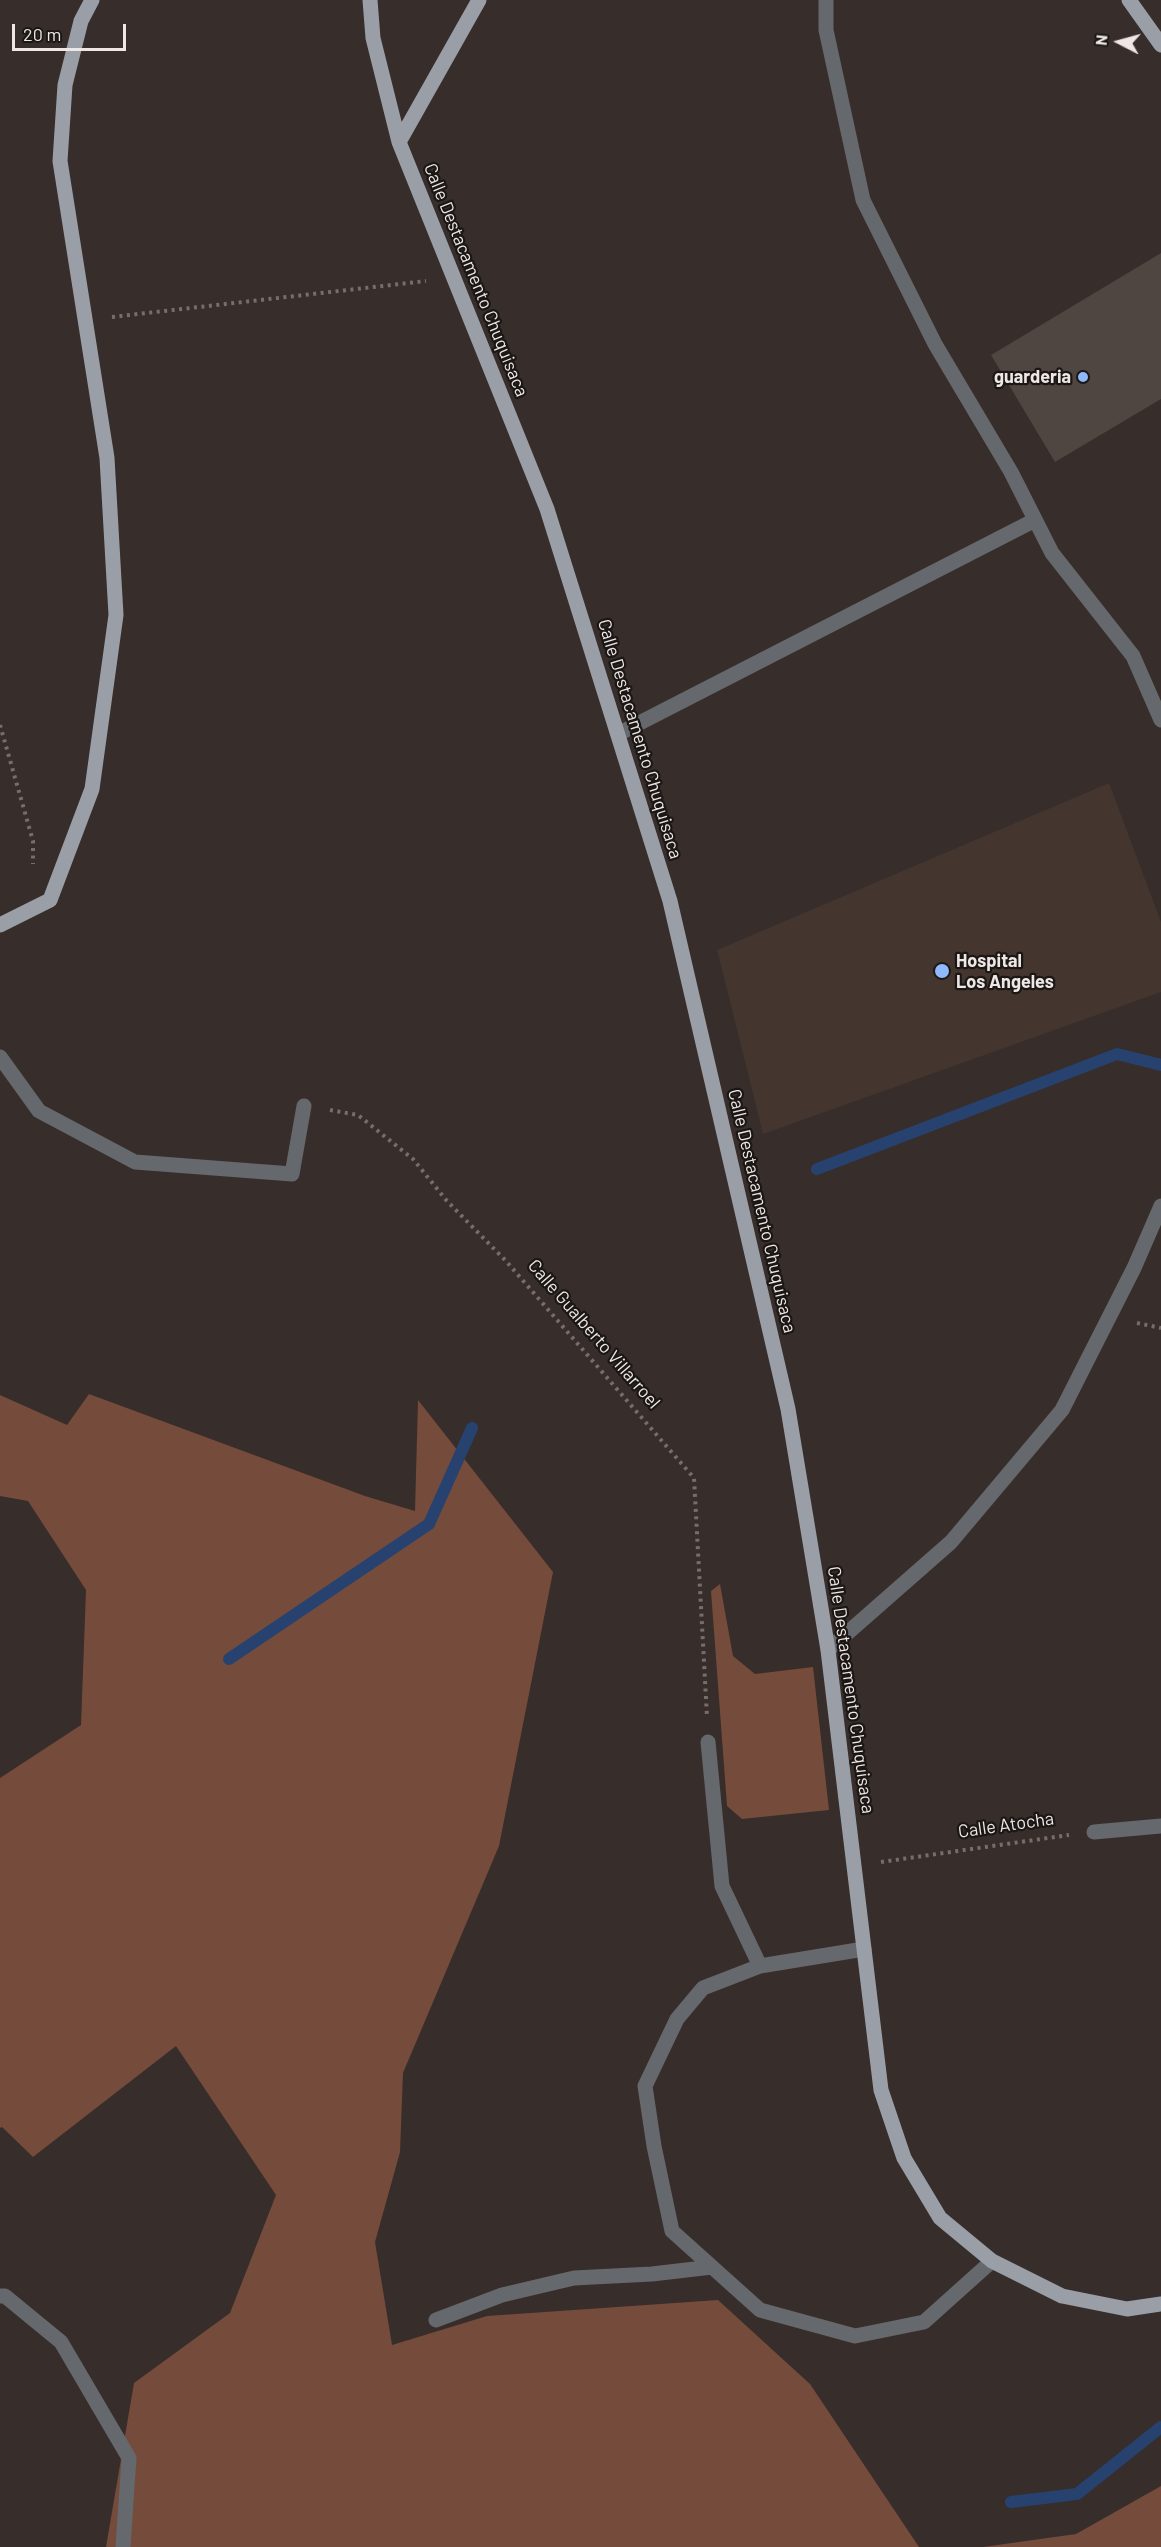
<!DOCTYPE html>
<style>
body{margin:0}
#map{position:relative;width:1161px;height:2547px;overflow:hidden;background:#372d2a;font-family:Barlow,sans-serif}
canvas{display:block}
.north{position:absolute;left:1089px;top:12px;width:60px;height:60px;-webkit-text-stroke:4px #1b1715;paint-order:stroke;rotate:276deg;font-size:16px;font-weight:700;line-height:24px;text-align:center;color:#eee7e5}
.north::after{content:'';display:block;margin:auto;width:21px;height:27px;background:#eee7e5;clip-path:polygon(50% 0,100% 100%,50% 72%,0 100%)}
.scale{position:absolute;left:12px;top:24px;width:114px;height:27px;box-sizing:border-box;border:3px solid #eee7e5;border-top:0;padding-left:8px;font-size:18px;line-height:21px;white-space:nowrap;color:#eee7e5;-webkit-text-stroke:4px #1b1715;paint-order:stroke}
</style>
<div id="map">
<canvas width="1161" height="2547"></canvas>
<div class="north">N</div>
<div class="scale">20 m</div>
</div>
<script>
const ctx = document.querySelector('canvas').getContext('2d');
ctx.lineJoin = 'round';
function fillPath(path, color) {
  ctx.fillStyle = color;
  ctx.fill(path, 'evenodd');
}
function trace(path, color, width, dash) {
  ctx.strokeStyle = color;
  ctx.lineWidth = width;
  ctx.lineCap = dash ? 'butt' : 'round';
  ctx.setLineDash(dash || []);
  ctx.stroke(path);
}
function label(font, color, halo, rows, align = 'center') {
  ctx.font = font + ' Barlow,sans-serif';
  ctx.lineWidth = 4.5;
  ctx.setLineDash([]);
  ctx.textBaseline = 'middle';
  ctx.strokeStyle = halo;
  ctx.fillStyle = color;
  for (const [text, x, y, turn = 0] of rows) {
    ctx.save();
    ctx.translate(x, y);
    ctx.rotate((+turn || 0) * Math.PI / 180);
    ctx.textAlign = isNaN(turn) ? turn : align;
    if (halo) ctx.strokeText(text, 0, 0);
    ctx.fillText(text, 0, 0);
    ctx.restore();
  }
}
const built = new Path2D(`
 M 1109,783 L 1161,922 L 1161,992 L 763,1134 L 717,950 Z`);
const green = new Path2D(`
 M 89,1394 L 365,1496 L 415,1511 L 418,1400 L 553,1572 L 499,1846 L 403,2073 L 400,2152 L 375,2242 L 392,2345 L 487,2316 L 718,2300 L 810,2384 L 919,2547 L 106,2547 L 134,2383 L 230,2313 L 276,2195 L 176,2046 L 33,2157 L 2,2127 L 0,2128 L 0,1778 L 81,1725 L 86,1590 L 28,1501 L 0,1496 L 0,1395 L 67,1425 Z
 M 720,1584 L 733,1656 L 755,1674 L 813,1667 L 829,1810 L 742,1819 L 727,1806 L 711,1591 Z
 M 1161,2486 L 1161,2547 L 983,2547 L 1076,2534 Z`);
const stream = new Path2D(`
 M 817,1169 L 1117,1054 L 1161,1065
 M 229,1659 L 429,1524 L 472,1428
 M 1011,2502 L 1077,2494 L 1161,2427`);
const building = new Path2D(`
 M 1161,253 L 1161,399 L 1055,462 L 991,355 Z`);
const path = new Path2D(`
 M 112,317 L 426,281
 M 0,725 L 33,841 L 33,864
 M 330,1110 L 358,1115 L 413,1159 L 447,1201 L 506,1261 L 694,1478 L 707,1717
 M 1137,1323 L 1161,1328
 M 881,1862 L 1069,1835`);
const minor = new Path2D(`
 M 826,0 L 826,30 L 863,200 L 935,344 L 1011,472 L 1052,553 L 1133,656 L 1161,720
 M 618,734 L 1035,520
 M 0,1057 L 39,1111 L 135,1162 L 292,1174 L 304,1106
 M 828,1650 L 951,1542 L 1062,1410 L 1134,1268 L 1161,1206
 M 708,1742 L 722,1886 L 760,1966 L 864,1949
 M 1094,1832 L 1161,1826
 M 760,1966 L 703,1988 L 677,2019 L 645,2086 L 654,2146 L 672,2231 L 760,2310 L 855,2336 L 924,2322 L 992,2261
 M 0,2296 L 5,2296 L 61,2342 L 129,2458 L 123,2547
 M 436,2320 L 502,2295 L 574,2278 L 652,2274 L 712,2267`);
const major = new Path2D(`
 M 370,0 L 373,38 L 399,142 L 547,509 L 670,901 L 788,1409 L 828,1650 L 881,2090 L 904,2158 L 940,2218 L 992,2261 L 1062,2296 L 1127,2309 L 1161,2304
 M 1129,0 L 1161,45
 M 399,142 L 479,0
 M 0,925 L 50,900 L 92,789 L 116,615 L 107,458 L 60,161 L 65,85 L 81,21 L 92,0`);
const markers = [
 [1083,377,6,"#90b8fd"],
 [942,971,8,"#90b8fd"]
];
const streetNames = [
 ["Calle Destacamento Chuquisaca",476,280,68],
 ["Calle Destacamento Chuquisaca",640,739,73],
 ["Calle Destacamento Chuquisaca",762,1211,77],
 ["Calle Gualberto Villarroel",594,1334,49],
 ["Calle Destacamento Chuquisaca",851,1690,82],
 ["Calle Atocha",1006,1825,-8]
];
const poiNames = [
 ["guarderia",1071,377],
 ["Hospital",956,961,"left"],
 ["Los Angeles",956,982,"left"]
];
fillPath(built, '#44352f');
fillPath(green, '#754b3b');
trace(stream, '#284270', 12);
fillPath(building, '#4f4541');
trace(path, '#776e6b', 4, [3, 4.5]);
trace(minor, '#65686c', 15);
trace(major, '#9a9fa7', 15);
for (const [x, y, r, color] of markers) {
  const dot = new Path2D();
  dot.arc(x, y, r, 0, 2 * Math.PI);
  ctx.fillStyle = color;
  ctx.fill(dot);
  trace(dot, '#1b1715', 2);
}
label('18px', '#eee7e5', '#1b1715', streetNames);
label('bold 18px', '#eee7e5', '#1b1715', poiNames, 'right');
</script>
